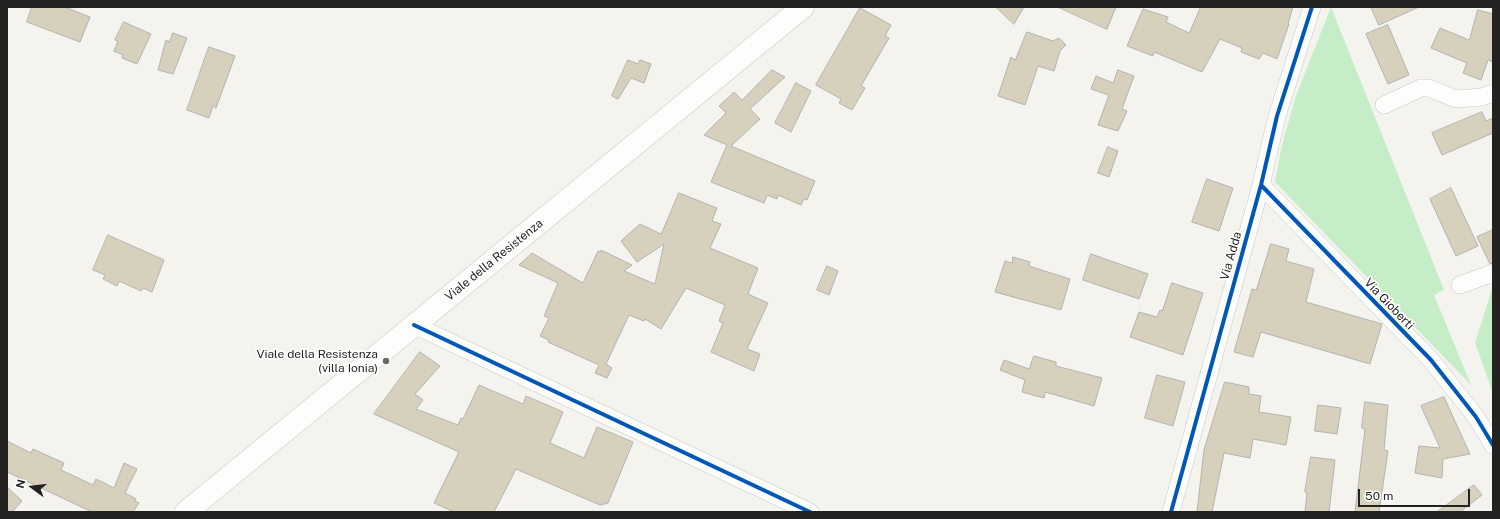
<!DOCTYPE html>
<style>
body{margin:0}
#map{position:relative;width:1500px;height:519px;overflow:hidden;background:#f4f3ee;font-family:"Public Sans",sans-serif}
canvas{display:block}
.frame{position:absolute;inset:0;border:8px solid #232220;pointer-events:none}
.north{position:absolute;left:12px;top:467px;width:40px;height:40px;-webkit-text-stroke:3px #fff;paint-order:stroke;rotate:285deg;font-size:11px;font-weight:700;line-height:16px;text-align:center;color:#232220}
.north::after{content:'';display:block;margin:auto;width:14px;height:18px;background:#232220;clip-path:polygon(50% 0,100% 100%,50% 72%,0 100%)}
.scale{position:absolute;left:1358px;top:489px;width:112px;height:18px;box-sizing:border-box;border:2px solid #232220;border-top:0;padding-left:5px;font-size:12px;line-height:14px;white-space:nowrap;color:#232220;-webkit-text-stroke:3px #fff;paint-order:stroke}
</style>
<div id="map">
<canvas width="1500" height="519"></canvas>
<div class="frame"></div>
<div class="north">N</div>
<div class="scale">50 m</div>
</div>
<script>
const ctx = document.querySelector('canvas').getContext('2d');
ctx.lineJoin = 'round';
function fillPath(path, color) {
  ctx.fillStyle = color;
  ctx.fill(path, 'evenodd');
}
function trace(path, color, width, dash) {
  ctx.strokeStyle = color;
  ctx.lineWidth = width;
  ctx.lineCap = dash ? 'butt' : 'round';
  ctx.setLineDash(dash || []);
  ctx.stroke(path);
}
function label(font, color, halo, rows, align = 'center') {
  ctx.font = font + ' "Public Sans",sans-serif';
  ctx.lineWidth = 3.5;
  ctx.setLineDash([]);
  ctx.textBaseline = 'middle';
  ctx.strokeStyle = halo;
  ctx.fillStyle = color;
  for (const [text, x, y, turn = 0] of rows) {
    ctx.save();
    ctx.translate(x, y);
    ctx.rotate((+turn || 0) * Math.PI / 180);
    ctx.textAlign = isNaN(turn) ? turn : align;
    if (halo) ctx.strokeText(text, 0, 0);
    ctx.fillText(text, 0, 0);
    ctx.restore();
  }
}
const green = new Path2D(`
 M 1331,7 L 1444,290 L 1434,295 L 1471,385 L 1275,182 L 1282,145 L 1296,96 Z
 M 1493,286 L 1493,393 L 1475,343 Z`);
const building = new Path2D(`
 M 32,7 L 65,7 L 90,17 L 80,42 L 27,22 Z
 M 996,7 L 1024,7 L 1014,24 Z
 M 1058,7 L 1116,7 L 1107,29 Z
 M 1201,7 L 1293,7 L 1288,24 L 1289,24 L 1277,59 L 1263,53 L 1259,59 L 1241,52 L 1242,48 L 1220,39 L 1202,72 L 1154,52 L 1153,56 L 1127,46 L 1143,9 L 1168,17 L 1166,22 L 1189,33 Z
 M 1371,7 L 1419,7 L 1379,25 Z
 M 860,8 L 891,25 L 885,36 L 889,38 L 861,86 L 865,88 L 852,110 L 839,103 L 841,99 L 816,85 Z
 M 1478,10 L 1493,14 L 1493,62 L 1488,60 L 1481,80 L 1463,73 L 1467,63 L 1431,48 L 1440,28 L 1469,40 Z
 M 124,22 L 151,34 L 137,64 L 122,58 L 123,55 L 114,51 L 118,41 L 115,40 Z
 M 1388,25 L 1409,75 L 1388,84 L 1366,34 Z
 M 1027,32 L 1053,41 L 1059,38 L 1066,45 L 1060,51 L 1054,71 L 1038,66 L 1025,105 L 998,96 L 1011,57 L 1015,60 Z
 M 173,33 L 187,38 L 173,74 L 158,70 L 166,40 L 169,42 Z
 M 209,47 L 235,56 L 216,108 L 213,106 L 209,118 L 187,110 Z
 M 628,60 L 638,64 L 640,60 L 651,64 L 644,83 L 631,78 L 618,99 L 612,96 Z
 M 772,70 L 785,77 L 750,109 L 760,119 L 731,146 L 815,181 L 807,200 L 804,199 L 801,205 L 778,195 L 777,199 L 767,195 L 764,203 L 711,182 L 727,145 L 704,135 L 726,113 L 719,106 L 734,92 L 742,100 Z
 M 1118,70 L 1134,76 L 1122,109 L 1127,111 L 1118,131 L 1098,125 L 1109,95 L 1091,89 L 1096,76 L 1113,83 Z
 M 796,83 L 811,91 L 791,132 L 775,123 Z
 M 1482,112 L 1486,121 L 1493,118 L 1493,133 L 1442,155 L 1432,133 Z
 M 1108,147 L 1118,151 L 1109,177 L 1098,173 Z
 M 1207,179 L 1233,188 L 1219,231 L 1192,222 Z
 M 1451,188 L 1478,246 L 1456,256 L 1430,199 Z
 M 679,193 L 717,208 L 712,221 L 721,224 L 710,248 L 758,268 L 748,294 L 768,303 L 747,349 L 760,354 L 754,371 L 711,352 L 723,323 L 719,321 L 725,305 L 686,288 L 661,329 L 645,319 L 644,321 L 629,315 L 606,364 L 612,368 L 607,378 L 595,373 L 599,365 L 548,342 L 549,340 L 540,336 L 549,318 L 544,316 L 558,283 L 519,265 L 532,253 L 583,283 L 598,251 L 601,252 L 601,250 L 632,265 L 624,271 L 655,284 L 664,244 L 637,262 L 621,241 L 640,224 L 661,234 Z
 M 1493,230 L 1493,263 L 1490,264 L 1477,237 Z
 M 108,235 L 164,260 L 152,292 L 143,288 L 141,291 L 119,281 L 117,286 L 103,279 L 105,275 L 93,270 Z
 M 1271,244 L 1289,249 L 1286,261 L 1314,269 L 1306,302 L 1382,324 L 1370,364 L 1261,332 L 1253,357 L 1234,352 L 1252,289 L 1256,290 Z
 M 1091,254 L 1148,274 L 1139,299 L 1083,280 Z
 M 1013,257 L 1030,262 L 1029,266 L 1070,279 L 1061,310 L 995,292 L 1005,261 L 1012,263 Z
 M 827,266 L 838,271 L 829,295 L 817,290 Z
 M 1172,283 L 1203,293 L 1183,355 L 1130,337 L 1139,312 L 1157,317 L 1160,310 L 1162,311 Z
 M 420,352 L 440,366 L 415,394 L 423,400 L 416,409 L 458,425 L 461,418 L 463,419 L 479,385 L 523,404 L 526,396 L 563,412 L 550,443 L 584,458 L 597,427 L 633,442 L 608,503 L 600,505 L 516,469 L 494,512 L 454,512 L 434,503 L 459,452 L 374,414 Z
 M 1034,356 L 1056,362 L 1056,366 L 1102,378 L 1094,406 L 1045,392 L 1044,398 L 1022,392 L 1025,380 L 1000,370 L 1004,360 L 1029,369 Z
 M 1157,375 L 1185,382 L 1173,426 L 1145,418 Z
 M 1225,382 L 1249,387 L 1249,394 L 1261,396 L 1259,412 L 1291,417 L 1286,445 L 1253,439 L 1250,458 L 1224,453 L 1212,512 L 1197,512 L 1204,450 Z
 M 1444,397 L 1470,454 L 1443,459 L 1442,478 L 1415,473 L 1419,446 L 1440,448 L 1421,406 Z
 M 1365,402 L 1388,405 L 1384,450 L 1388,451 L 1379,512 L 1355,512 L 1365,429 L 1362,428 Z
 M 1318,405 L 1341,408 L 1337,434 L 1315,431 Z
 M 7,441 L 31,453 L 33,449 L 64,463 L 61,470 L 93,485 L 96,479 L 114,488 L 124,463 L 137,469 L 125,493 L 136,499 L 135,501 L 139,503 L 133,512 L 92,512 L 7,472 Z
 M 1311,457 L 1335,460 L 1329,512 L 1305,512 L 1307,493 L 1305,492 Z
 M 1474,485 L 1482,495 L 1460,512 L 1437,512 Z
 M 7,487 L 22,501 L 12,512 L 7,512 Z`);
const minor = new Path2D(`
 M 1384,105 L 1421,88 L 1429,88 L 1456,99 L 1482,97 L 1493,93
 M 1261,185 L 1431,360 L 1476,417 L 1493,445
 M 1460,285 L 1493,273
 M 414,325 L 810,512
 M 1171,512 L 1261,185 L 1277,116 L 1312,7`);
const major = new Path2D(`
 M 186,512 L 803,7`);
const cycleway = new Path2D(`
 M 1261,185 L 1431,360 L 1476,417 L 1493,445
 M 414,325 L 810,512
 M 1171,512 L 1261,185 L 1277,116 L 1312,7`);
const markers = [
 [386,361,4,"#6c6b68"]
];
const streetNames = [
 ["Via Adda",1231,256,-74],
 ["Viale della Resistenza",494,260,-39],
 ["Via Gioberti",1389,304,46]
];
const poiNames = [
 ["Viale della Resistenza",378,354],
 ["(villa Ionia)",378,368]
];
fillPath(green, '#c5edc8');
fillPath(building, '#d6d0bc');
trace(building, '#b3b3af', 1);
trace(minor, '#cac9c6', 18);
trace(major, '#cac9c6', 23);
trace(minor, '#fdfdfc', 17);
trace(major, '#fdfdfc', 22);
trace(cycleway, '#0057b8', 4);
for (const [x, y, r, color] of markers) {
  const dot = new Path2D();
  dot.arc(x, y, r, 0, 2 * Math.PI);
  ctx.fillStyle = color;
  ctx.fill(dot);
  trace(dot, '#fff', 1.5);
}
label('12px', '#232220', '#fff', streetNames);
label('12px', '#232220', '#fff', poiNames, 'right');
</script>
